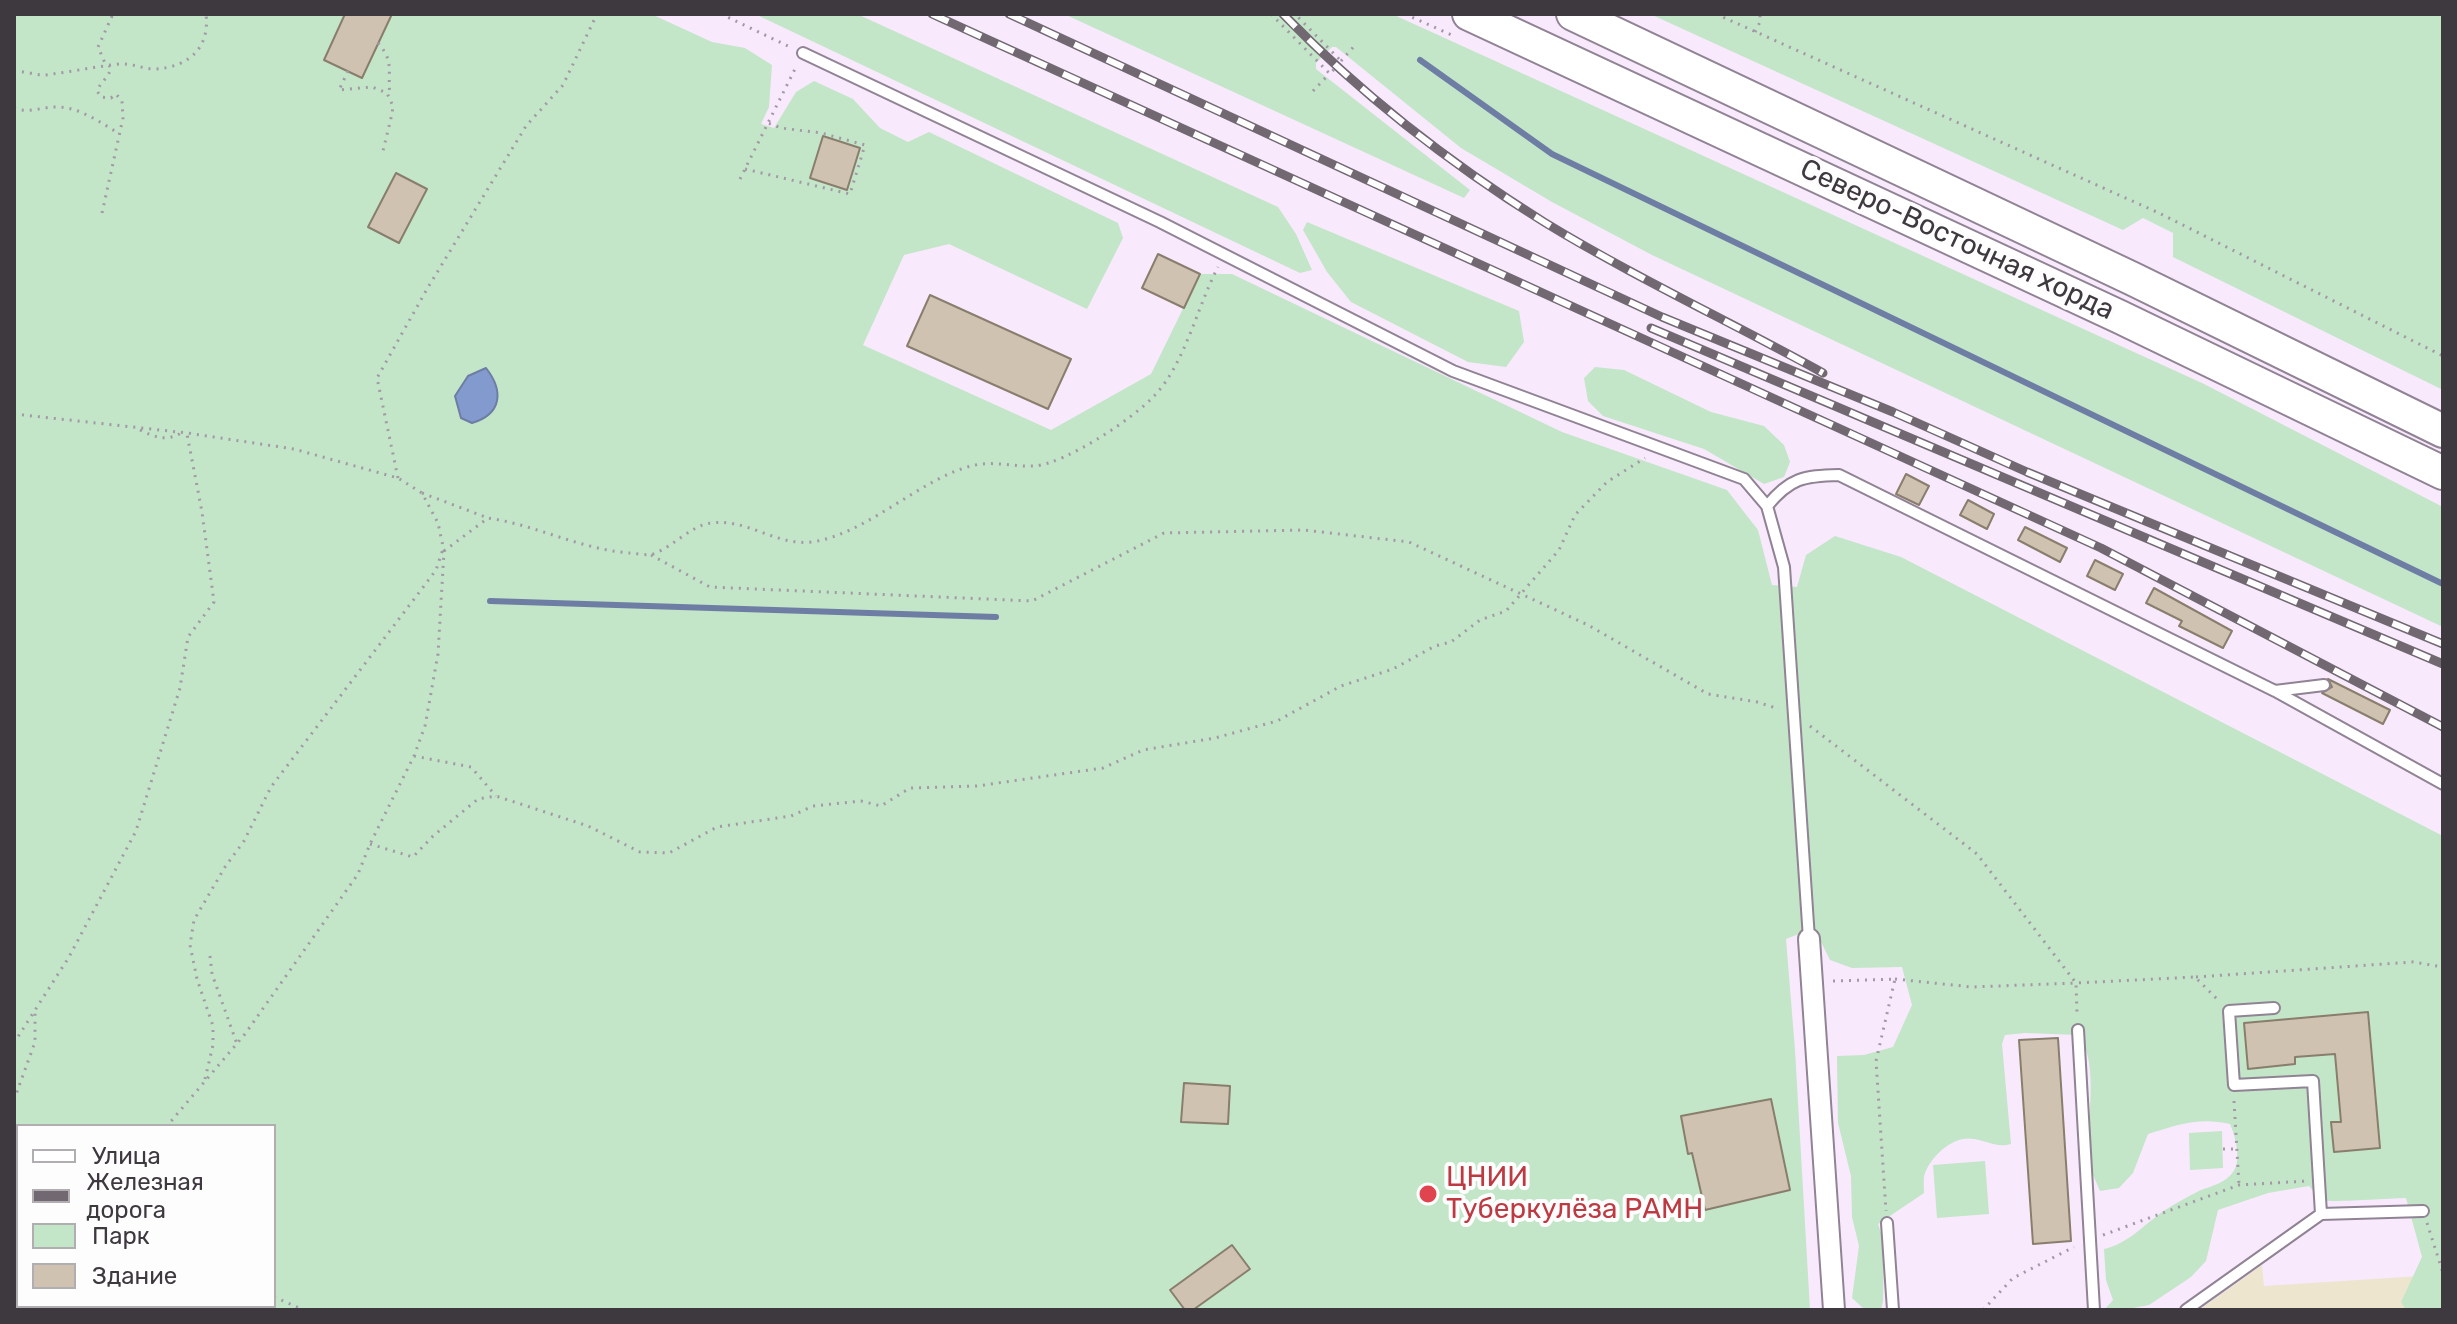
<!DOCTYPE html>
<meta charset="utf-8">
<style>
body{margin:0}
#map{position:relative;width:2457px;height:1324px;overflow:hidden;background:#f8eafc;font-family:Rubik,sans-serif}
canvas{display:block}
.frame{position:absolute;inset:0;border:16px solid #3e383f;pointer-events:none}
.legend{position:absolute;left:16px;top:1124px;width:260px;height:184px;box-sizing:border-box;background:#fdfdfd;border:2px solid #b1aeb1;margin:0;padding:10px 14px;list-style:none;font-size:24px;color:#3e383f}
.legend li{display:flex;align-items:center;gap:16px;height:40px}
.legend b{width:40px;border:2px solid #b1aeb1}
</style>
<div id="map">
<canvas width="2457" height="1324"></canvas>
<div class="frame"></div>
<ul class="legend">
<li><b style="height:10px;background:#fff"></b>Улица</li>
<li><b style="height:10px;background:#716872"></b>Железная дорога</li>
<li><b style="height:22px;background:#c3e5c8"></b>Парк</li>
<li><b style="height:22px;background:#cfc2b0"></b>Здание</li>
</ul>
</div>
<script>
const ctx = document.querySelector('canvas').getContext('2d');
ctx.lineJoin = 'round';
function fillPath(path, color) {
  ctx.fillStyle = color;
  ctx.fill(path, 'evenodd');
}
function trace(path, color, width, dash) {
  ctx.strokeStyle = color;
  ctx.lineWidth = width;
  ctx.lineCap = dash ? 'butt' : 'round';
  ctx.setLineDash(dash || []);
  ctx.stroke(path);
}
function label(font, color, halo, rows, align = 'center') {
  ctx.font = font + ' Rubik,sans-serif';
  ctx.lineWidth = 8;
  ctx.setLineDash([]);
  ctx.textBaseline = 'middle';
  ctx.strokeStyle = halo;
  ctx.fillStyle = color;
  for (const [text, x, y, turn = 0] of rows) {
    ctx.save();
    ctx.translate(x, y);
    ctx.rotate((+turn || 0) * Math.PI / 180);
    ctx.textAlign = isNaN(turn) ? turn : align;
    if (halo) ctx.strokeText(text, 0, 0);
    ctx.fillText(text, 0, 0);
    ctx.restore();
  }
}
const commercial = new Path2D(`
 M 2262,1265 L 2264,1286 L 2436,1275 L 2439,1310 L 2199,1310 Z`);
const green = new Path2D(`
 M 14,14 L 651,14 L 712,42 L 745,48 L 772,65 L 769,107 L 761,124 L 774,128 L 796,92 L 814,81 L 853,99 L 880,128 L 908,142 L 929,132 L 1118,223 L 1123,238 L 1087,309 L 949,244 L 904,255 L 863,345 L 1051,430 L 1151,374 L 1200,274 L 1232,274 L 1562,432 L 1727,490 L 1758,530 L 1772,585 L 1797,587 L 1806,555 L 1835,536 L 1901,557 L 2443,836 L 2443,1310 L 2406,1310 L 2401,1302 L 2422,1257 L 2406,1198 C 2393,1198 2327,1203 2323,1200 C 2318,1197 2313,1190 2309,1186 L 2268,1193 L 2218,1210 L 2206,1261 L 2191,1277 L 2149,1305 L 2128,1309 L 2106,1308 L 2113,1300 L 2106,1280 L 2104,1249 C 2127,1244 2143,1226 2162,1212 C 2172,1205 2184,1199 2195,1193 C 2208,1186 2224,1185 2233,1172 C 2242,1161 2235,1135 2230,1124 C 2198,1117 2178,1125 2148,1134 L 2133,1173 L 2119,1188 L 2100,1191 C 2096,1181 2090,1170 2089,1161 C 2085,1126 2101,1062 2078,1035 L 2025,1033 L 2005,1035 L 2002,1044 L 2011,1144 C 1997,1148 1988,1141 1974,1139 C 1954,1135 1932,1155 1925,1173 C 1923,1178 1924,1187 1924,1193 L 1878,1224 L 1884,1242 L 1883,1301 L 1881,1310 L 1865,1310 L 1852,1298 L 1859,1246 L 1852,1217 L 1851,1176 L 1838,1123 L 1837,1056 L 1864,1055 L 1893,1047 L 1912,1005 L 1902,967 L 1852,968 L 1830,960 L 1814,928 L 1786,939 L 1795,1050 L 1810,1310 L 1193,1310 L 1249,1269 L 1171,1290 L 1185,1310 L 14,1310 ZM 18,1126 L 274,1126 L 274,1306 L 18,1306 Z
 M 755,14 L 857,14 L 1278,207 L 1296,234 L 1312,270 L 1300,273 Z
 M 1064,14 L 1392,14 L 2202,383 L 2443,507 L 2443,627 L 1652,255 L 1552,202 L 1461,148 L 1336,47 L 1332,47 L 1316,63 L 1316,69 L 1470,190 L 1464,198 Z
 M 1650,14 L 2443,14 L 2443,390 L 2173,257 L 2173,233 L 2143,218 L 2123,230 Z
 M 1307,222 L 1519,311 L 1524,342 L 1506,367 L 1468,362 L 1351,302 L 1327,272 L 1303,230 Z
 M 1595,367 L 1624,370 L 1711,412 L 1764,426 L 1784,445 L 1790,462 L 1784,477 L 1764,484 L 1704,449 L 1603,416 L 1588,401 L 1584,378 Z
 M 2222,1131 L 2223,1168 L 2190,1170 L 2189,1133 Z
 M 1985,1161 L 1989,1214 L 1937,1218 L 1933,1165 Z`);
const water = new Path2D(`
 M 486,368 C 504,391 502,414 472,423 L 461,418 L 455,396 L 468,376 Z`);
const stream = new Path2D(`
 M 1420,60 L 1552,154 L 2443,584
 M 490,601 L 996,617`);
const building = new Path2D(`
 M 345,14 L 392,14 L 362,78 L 324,60 Z
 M 823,136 L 860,148 L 847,190 L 810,178 Z
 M 396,173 L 427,189 L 399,243 L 368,227 Z
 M 1158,254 L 1200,274 L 1184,308 L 1142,288 Z
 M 930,295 L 1071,359 L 1048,409 L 907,346 Z
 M 1906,474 L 1929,486 L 1919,505 L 1896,494 Z
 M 1968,500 L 1994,514 L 1987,529 L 1960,515 Z
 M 2025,527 L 2067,548 L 2060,562 L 2018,540 Z
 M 2095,560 L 2123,574 L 2115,590 L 2087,576 Z
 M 2154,588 L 2232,631 L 2223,648 L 2179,626 L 2182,621 L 2146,603 Z
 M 2328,679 L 2390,710 L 2383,724 L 2322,693 L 2332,687 Z
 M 2368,1012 L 2380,1148 L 2334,1152 L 2331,1122 L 2341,1122 L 2335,1054 L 2295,1057 L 2295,1064 L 2248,1069 L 2244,1023 Z
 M 2058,1038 L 2071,1241 L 2033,1244 L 2019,1040 Z
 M 1184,1083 L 1230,1086 L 1228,1124 L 1181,1122 Z
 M 1771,1099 L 1790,1190 L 1705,1210 L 1692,1153 L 1688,1154 L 1681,1116 Z
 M 1232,1245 L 1250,1269 L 1193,1310 L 1185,1310 L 1170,1290 Z`);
const path = new Path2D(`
 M 721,14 L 790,47
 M 1271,14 L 1330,74 L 1341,61 L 1295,14
 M 1405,14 L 1456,37
 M 1716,14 L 2159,213 L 2443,356
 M 1755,32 L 1760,22 L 1760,14
 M 378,43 C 395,62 387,72 390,95
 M 1341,61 L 1357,43
 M 14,71 C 24,71 35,75 45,75 C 69,72 94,67 119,64 C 132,63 143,69 155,69 C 189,67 210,48 206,14
 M 348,71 L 339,90 L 372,87 L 387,93 L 393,106 L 392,114 L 382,155
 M 1313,91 L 1329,74
 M 14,108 C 29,114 44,106 59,107 C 80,108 100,122 118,133
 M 745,169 L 850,194 L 865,145 L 821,133 L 781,128 L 768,123
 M 740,179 L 797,65
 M 102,213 L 123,118 L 122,101 L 116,94 L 111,98 L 101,97 L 97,91 C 101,81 109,78 111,67 L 105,63 L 98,47 L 113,14
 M 14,414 L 187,433 L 294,449 L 398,478 L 422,493 L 438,523 L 444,551 L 438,654 L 425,726 L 414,756 L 370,844 L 358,874 L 245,1034 L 167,1126
 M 140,430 C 155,437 166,442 181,433
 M 398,478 L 377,378 L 427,289 L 526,126 L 563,85 L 597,14
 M 422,493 L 488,518
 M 444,551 L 488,518 C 536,525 580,549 629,553 C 636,553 646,556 653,554 C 673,547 690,526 711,523 C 747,518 776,546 811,542 C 867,535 921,477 975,465 C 995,461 1015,467 1035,466 C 1066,463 1133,419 1154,396 C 1185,364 1197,307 1218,267
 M 651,555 L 710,587 L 1032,601 L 1164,533 L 1304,530 L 1409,542 L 1588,625 L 1708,694 L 1757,702 L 1779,709
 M 1810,726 L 1977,854 L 2076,983 L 2195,977 L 2220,1002
 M 414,756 L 471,767 L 496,796
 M 370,844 L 413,857 L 433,836 L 478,799 L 496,796 L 588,826 L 640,852 L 669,853 L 717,827 L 791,816 L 813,806 L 861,801 L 881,806 L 910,788 L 977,786 L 1103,768 L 1143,750 L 1215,738 L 1277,721 L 1341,686 L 1393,669 L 1435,646 L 1451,642 L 1480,620 L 1506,611 L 1559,550 L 1575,515 L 1607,482 L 1645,458
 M 210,956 L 212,974 L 237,1044
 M 2196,977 L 2413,962 L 2443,967
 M 1895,979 L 1972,987 L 2076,983 L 2077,1014
 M 1833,981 L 1895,979 L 1876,1061 L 1886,1211
 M 14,1043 L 69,957 L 136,831 L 180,688 L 188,637 L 214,602 L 202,512 L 187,434
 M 205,1079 L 213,1045 L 213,1026 L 197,979 L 190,945 L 194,920 L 225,867 L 244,841 L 271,787 L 421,590 L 436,570 L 443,549
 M 14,1100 L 35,1042 L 35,1011
 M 2234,1101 L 2239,1185
 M 2223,1149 L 2237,1149
 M 2427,1223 L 2443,1273
 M 2103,1235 L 2239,1185 L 2307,1181
 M 14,1250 L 18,1251
 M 274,1297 L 304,1310
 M 14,1307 L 18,1302
 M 1983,1310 L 2013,1278 L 2074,1247`);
const lane = new Path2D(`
 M 803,53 L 1160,222 L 1453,371 L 1744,479 L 1767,506 L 1784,567 L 1809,939
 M 1767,506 C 1790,478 1803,476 1839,475 L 2275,691 L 2443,784
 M 2275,691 L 2324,685
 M 2274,1008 L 2229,1011 L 2234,1085 L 2313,1081 L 2321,1214
 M 2078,1030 L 2094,1310
 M 1887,1223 L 1893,1310
 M 2186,1310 L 2321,1214 L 2423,1211`);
const street = new Path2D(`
 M 1809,939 L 1834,1310`);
const primary = new Path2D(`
 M 1469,14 L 2120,317 L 2443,473
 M 1573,14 L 2133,279 L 2443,431`);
const rail = new Path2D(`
 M 932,14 L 2101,548 L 2443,727
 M 1009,14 L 1662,317 L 1893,412 L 2027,472 L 2443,644
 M 1283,14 C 1361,94 1449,163 1544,222 C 1634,277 1731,322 1823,373
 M 1651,328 L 2443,664`);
const markers = [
 [1428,1194,10,"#e0444e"]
];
const streetNames = [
 ["Северо-Восточная хорда",1957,240,25]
];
const healthNames = [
 ["ЦНИИ",1446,1178],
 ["Туберкулёза РАМН",1446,1210]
];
fillPath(commercial, '#eee5cf');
fillPath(green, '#c3e5c8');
fillPath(water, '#829ace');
trace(water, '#6e7da3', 2);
trace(stream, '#6e7da3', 6);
fillPath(building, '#cfc2b0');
trace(building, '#897e6d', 2);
trace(lane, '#908394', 14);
trace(street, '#908394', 24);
trace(primary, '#908394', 36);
trace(path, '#a399a6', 3, [2, 6]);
trace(lane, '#fff', 10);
trace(street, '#fff', 20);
trace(primary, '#fff', 32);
trace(rail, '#716872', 9);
trace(rail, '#fdfdfd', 6, [18]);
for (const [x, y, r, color] of markers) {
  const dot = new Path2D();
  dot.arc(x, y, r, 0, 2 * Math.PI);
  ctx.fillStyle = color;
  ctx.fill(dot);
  trace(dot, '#fdfdfd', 3);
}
label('28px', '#3e383f', '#fdfdfd', streetNames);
label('28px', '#be3a42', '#fdfdfd', healthNames, 'left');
</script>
